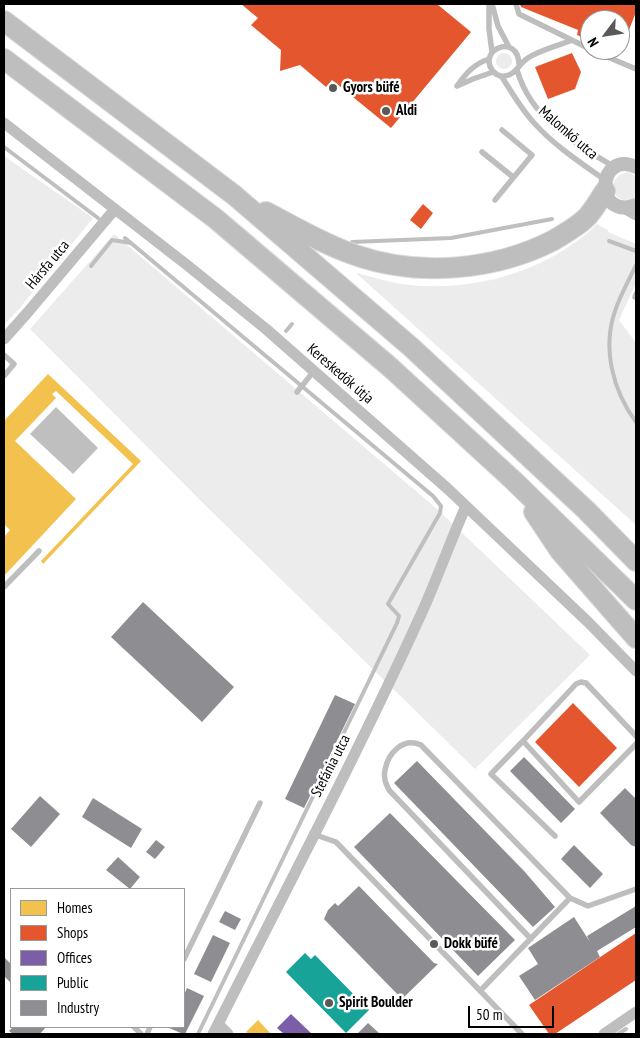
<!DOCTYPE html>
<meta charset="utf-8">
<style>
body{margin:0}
#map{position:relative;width:640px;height:1038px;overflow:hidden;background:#fff;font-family:"PT Sans Narrow",sans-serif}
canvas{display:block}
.frame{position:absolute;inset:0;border:5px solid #000;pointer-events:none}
.legend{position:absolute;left:10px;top:888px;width:175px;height:140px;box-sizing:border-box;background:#fff;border:1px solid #999;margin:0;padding:6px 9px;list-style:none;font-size:15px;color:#000}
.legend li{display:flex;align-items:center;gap:10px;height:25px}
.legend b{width:25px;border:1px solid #999}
.north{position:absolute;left:580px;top:10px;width:50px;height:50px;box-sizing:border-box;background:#fff;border:1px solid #999;border-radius:50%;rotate:239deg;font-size:14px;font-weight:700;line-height:20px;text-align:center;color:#000}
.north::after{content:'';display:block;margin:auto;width:18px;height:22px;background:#595959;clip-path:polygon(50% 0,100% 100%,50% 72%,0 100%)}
.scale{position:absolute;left:468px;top:1006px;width:86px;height:22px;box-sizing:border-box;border:2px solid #000;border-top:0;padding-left:6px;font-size:15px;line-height:18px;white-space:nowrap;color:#000;-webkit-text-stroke:4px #fff;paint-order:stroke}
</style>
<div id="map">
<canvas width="640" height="1038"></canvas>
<div class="frame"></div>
<ul class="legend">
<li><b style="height:14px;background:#f2c14e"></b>Homes</li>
<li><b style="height:14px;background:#e4572e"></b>Shops</li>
<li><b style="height:14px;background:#7b5ea7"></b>Offices</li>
<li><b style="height:14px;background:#17a398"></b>Public</li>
<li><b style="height:14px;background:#8d8d92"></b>Industry</li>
</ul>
<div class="north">N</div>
<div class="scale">50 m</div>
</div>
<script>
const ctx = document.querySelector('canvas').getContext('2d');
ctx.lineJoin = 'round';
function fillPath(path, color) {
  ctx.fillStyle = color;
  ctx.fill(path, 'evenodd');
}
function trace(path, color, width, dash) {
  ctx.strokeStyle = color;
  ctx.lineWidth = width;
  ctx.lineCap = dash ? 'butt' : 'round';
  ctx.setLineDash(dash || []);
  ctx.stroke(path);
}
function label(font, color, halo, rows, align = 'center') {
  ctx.font = font + ' "PT Sans Narrow",sans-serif';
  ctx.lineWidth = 5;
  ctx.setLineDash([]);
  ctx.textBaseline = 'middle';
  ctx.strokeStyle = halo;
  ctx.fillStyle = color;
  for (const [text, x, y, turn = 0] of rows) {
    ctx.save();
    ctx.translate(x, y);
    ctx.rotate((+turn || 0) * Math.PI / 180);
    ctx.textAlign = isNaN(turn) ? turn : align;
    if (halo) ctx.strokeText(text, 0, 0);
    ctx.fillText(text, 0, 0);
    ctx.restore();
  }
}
const green = new Path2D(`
 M496 61a8 8 0 1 1 16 0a8 8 0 1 1-16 0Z
 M 4,156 L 93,218 L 19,309 L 4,325 Z
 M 628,172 L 636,176 L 636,196 C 621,213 597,179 628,172 Z
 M 597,224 L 608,230 L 608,232 L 636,244 L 636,283 L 619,320 L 636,343 L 636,525 L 356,273 C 373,277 391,283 409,285 C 475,292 549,271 597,224 Z
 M 114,234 L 437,509 L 590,655 L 475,769 L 207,507 L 30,329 Z`);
const water = new Path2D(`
 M 56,407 L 98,448 L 73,474 L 30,434 Z`);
const homes = new Path2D(`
 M 48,374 L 141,461 L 43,564 L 41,561 L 133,464 L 56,391 L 52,394 L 56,398 L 15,441 L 76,499 L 4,576 L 4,537 L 10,530 L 4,524 L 4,421 Z
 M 258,1020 L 271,1034 L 249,1034 L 246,1032 Z`);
const shops = new Path2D(`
 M 241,4 L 437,4 L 471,32 L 391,128 L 332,80 L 326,87 L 300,65 L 280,71 L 281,50 L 251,25 L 258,18 Z
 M 520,4 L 636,4 L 636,12 L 620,53 L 615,50 L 620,50 L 620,20 L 590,20 L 590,40 L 577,35 L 578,30 L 521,7 Z
 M 572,53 L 581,72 L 575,89 L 548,99 L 535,67 Z
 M 423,204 L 433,213 L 421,229 L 410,220 Z
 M 573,703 L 617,748 L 579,787 L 535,742 Z
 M 636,933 L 636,980 L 555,1034 L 549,1034 L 529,1005 Z`);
const offices = new Path2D(`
 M 291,1014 L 312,1034 L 284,1034 L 277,1028 Z`);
const public = new Path2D(`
 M 305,953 L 311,959 L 315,955 L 369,1010 L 346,1033 L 286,972 Z`);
const industry = new Path2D(`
 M 143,602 L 234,687 L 202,722 L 111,637 Z
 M 335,695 L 355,704 L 304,808 L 285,799 Z
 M 524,757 L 575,809 L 561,823 L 510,771 Z
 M 417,761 L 525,872 L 555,907 L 533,927 L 394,783 Z
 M 625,788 L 635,798 L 636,796 L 636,847 L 631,845 L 600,813 Z
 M 40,796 L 60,814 L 31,847 L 11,829 Z
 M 93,798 L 142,829 L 131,848 L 82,817 Z
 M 390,813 L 515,940 L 478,976 L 354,847 Z
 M 156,840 L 165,847 L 155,859 L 146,852 Z
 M 574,845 L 603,874 L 590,888 L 561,859 Z
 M 118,857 L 140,877 L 130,889 L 106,870 Z
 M 359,886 L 434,963 L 438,964 L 402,999 L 324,919 L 328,910 L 335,903 L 338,906 Z
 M 636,906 L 636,927 L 597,951 L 600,957 L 535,1000 L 519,976 L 538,964 L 528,948 L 574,917 L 590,942 L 587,936 Z
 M 225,911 L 241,919 L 235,930 L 219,922 Z
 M 213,935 L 230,943 L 211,982 L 194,974 Z
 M 4,957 L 11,964 L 11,983 L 4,976 Z
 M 187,988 L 204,996 L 185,1034 L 183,1034 L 167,1027 L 184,1027 L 184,995 Z
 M 368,1023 L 380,1034 L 357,1034 Z
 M 13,1027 L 46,1027 L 40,1034 L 13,1034 L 9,1031 Z`);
const stream = new Path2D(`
 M 4,147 L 98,218
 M 125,238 L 433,496 L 441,506 L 440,513 L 388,604 L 399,616 L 397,623 L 198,1034
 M 609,241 L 636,251
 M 352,242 L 451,238 L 552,219
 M 636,265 C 629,280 620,296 615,311 C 602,349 613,391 636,422
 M 91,266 L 112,240 L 131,243
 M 286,331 L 292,324
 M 618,1034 L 626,1029`);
const service = new Path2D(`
 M 489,4 L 489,29 L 492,52
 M 492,4 L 498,26 L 509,47
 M 516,4 L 519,14 L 590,49
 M 591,50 L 636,69
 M 519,64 C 518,33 478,49 492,70 C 495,74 499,77 505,76 C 516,75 519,63 528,58 C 540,50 558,46 572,40
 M 517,70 C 531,118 572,142 613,166
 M 502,77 C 512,93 522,110 535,124 C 555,146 581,163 605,180
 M 457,86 C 466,73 474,64 489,59
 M 457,86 L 473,79 L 493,72
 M 482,152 L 513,177
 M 495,200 L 532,155 L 502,130
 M 635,297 L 636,294
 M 4,355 L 14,364 L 4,376
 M 297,392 L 314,371
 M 4,587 L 39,551
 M 636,736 L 586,683 L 581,682 L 576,684 L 523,741 L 579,802 L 636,744
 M 523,741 L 491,774 L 555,836
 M 313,834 L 336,842 L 522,1034
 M 531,939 L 389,790 C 386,784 383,778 385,770 C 388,753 403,737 421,745 L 570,898 L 588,906 L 636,889
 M 184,959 L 260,803
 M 480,991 L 570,898
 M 134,1027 L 141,1034
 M 147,1034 L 150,1027`);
const minor = new Path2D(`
 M 4,123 L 187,265 L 266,329 L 448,489 L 588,622 L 636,671
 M 622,207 L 636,215
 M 4,339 L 28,312 L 115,209
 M 218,1024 L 228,1034
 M 213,1034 C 282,897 354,761 418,621 C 436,583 449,544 466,506
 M 604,1034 L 636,1012`);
const tertiary = new Path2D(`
 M 636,167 C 597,149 593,221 636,205`);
const motorway = new Path2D(`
 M 4,21 L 234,195 L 411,347 L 586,510 L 636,561
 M 4,59 L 216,219 L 391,368 L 514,481 L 636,600
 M 266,212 C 295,227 323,244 355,255 C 418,277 494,271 554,240 C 565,233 579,226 588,216 C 594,209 600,199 605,191
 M 534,512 L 560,551 L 636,638`);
const markers = [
 [333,88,5,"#595959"],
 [386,111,5,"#595959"],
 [434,944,5,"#595959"],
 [329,1003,5,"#595959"]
];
const poiNames = [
 ["Gyors büfé",343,88],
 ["Aldi",396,111],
 ["Dokk büfé",444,944],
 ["Spirit Boulder",339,1003]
];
const streetNames = [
 ["Malomkő utca",568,133,41],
 ["Hársfa utca",48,265,-50],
 ["Kereskedők útja",340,374,41],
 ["Stefánia utca",331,766,-63]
];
fillPath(green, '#ececec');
fillPath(water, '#bfbfbf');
fillPath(homes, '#f2c14e');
fillPath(shops, '#e4572e');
fillPath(offices, '#7b5ea7');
fillPath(public, '#17a398');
fillPath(industry, '#8d8d92');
trace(stream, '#bfbfbf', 4);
trace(motorway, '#dbdbdb', 22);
trace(service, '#bebebe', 5.5);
trace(minor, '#bebebe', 11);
trace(tertiary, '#bebebe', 14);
trace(motorway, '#bebebe', 20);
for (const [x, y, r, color] of markers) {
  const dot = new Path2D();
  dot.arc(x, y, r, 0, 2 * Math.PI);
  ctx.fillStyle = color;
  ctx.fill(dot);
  trace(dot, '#fff', 2);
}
label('bold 15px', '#000', '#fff', poiNames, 'left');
label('15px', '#000', '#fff', streetNames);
</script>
